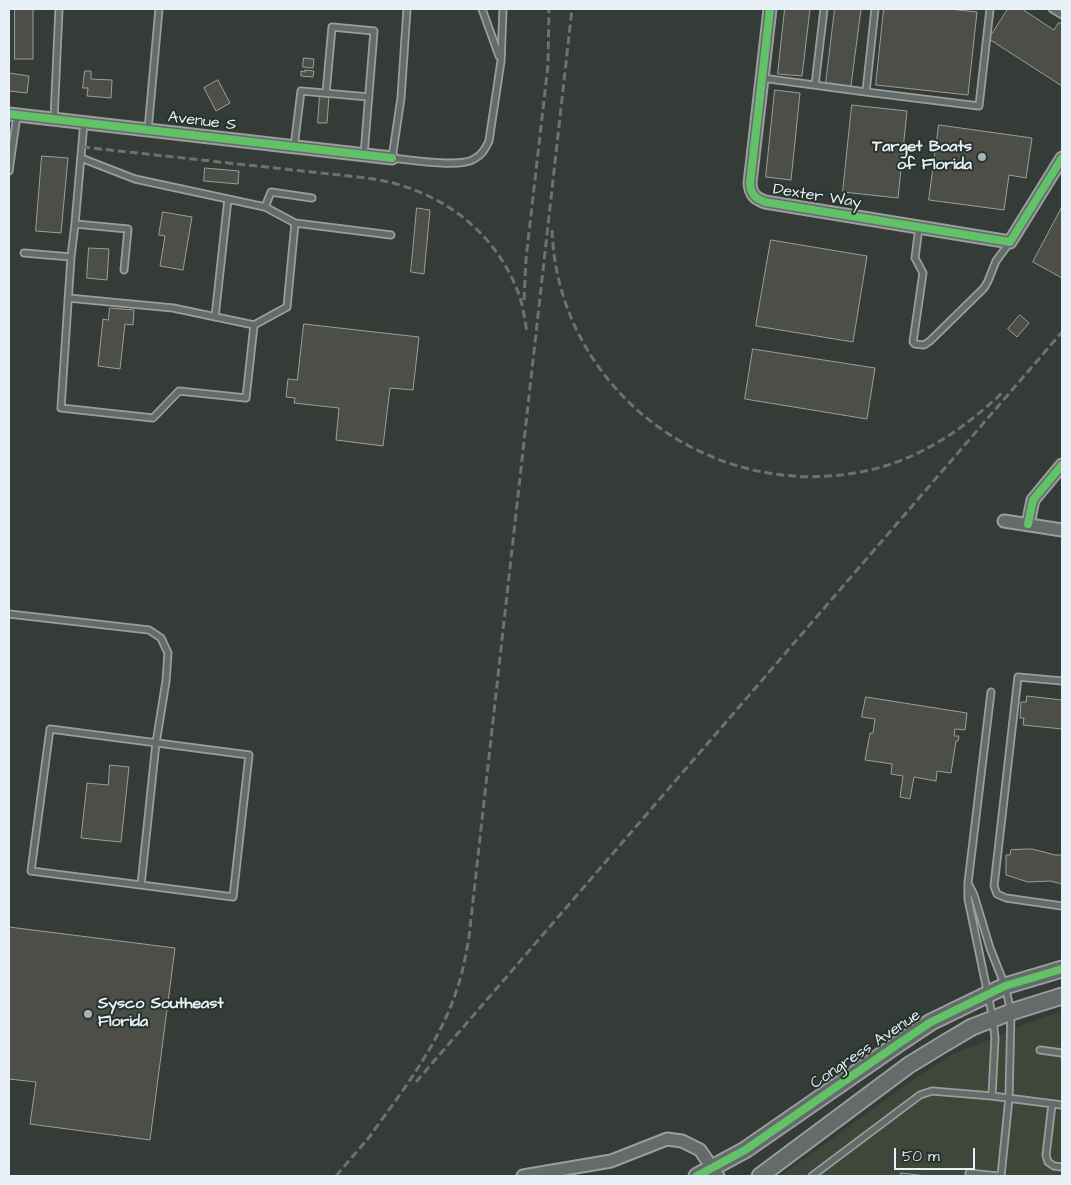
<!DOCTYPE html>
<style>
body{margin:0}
#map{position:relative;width:1071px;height:1185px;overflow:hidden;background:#353b36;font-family:"Architects Daughter",sans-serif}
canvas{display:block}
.frame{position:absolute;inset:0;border:10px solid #e8f1f8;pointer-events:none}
.scale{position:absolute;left:894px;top:1148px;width:81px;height:22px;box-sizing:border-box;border:2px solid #e8f1f8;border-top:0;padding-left:6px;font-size:15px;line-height:18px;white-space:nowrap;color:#e8f1f8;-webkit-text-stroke:4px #26332d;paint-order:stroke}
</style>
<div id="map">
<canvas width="1071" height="1185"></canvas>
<div class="frame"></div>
<div class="scale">50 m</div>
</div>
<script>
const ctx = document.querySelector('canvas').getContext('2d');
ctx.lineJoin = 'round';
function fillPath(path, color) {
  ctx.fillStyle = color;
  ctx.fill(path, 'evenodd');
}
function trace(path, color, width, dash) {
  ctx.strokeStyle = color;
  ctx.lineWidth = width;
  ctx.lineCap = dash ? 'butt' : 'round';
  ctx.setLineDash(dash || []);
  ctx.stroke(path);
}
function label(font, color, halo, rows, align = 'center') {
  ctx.font = font + ' "Architects Daughter",sans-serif';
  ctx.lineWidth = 4;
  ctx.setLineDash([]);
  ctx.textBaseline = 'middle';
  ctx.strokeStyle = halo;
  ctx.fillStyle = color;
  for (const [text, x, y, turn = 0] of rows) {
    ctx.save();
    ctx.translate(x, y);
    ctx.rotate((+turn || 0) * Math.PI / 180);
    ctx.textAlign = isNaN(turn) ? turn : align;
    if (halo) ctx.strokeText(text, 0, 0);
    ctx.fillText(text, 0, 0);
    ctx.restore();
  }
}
const built = new Path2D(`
 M 1062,1011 L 1062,1176 L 781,1176 L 907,1084 L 949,1056 L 1023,1025 Z`);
const building = new Path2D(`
 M 15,9 L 33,9 L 33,59 L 15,59 Z
 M 785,9 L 810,9 L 802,76 L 778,74 Z
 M 835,9 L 861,9 L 851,86 L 826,83 Z
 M 884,9 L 950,9 L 977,12 L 968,95 L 876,85 Z
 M 1008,9 L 1022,9 L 1054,30 L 1059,22 L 1062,25 L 1062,86 L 989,39 Z
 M 304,58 L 314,59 L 313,68 L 303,67 Z
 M 305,70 L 314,71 L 313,77 L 301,76 L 301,71 L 305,72 Z
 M 85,71 L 91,71 L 91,79 L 112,80 L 111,98 L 87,96 L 88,88 L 83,88 Z
 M 9,73 L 29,76 L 27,93 L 9,91 Z
 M 218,80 L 230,103 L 216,111 L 204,88 Z
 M 775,90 L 800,93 L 791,180 L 766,177 Z
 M 320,95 L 329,96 L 327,123 L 318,123 Z
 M 852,105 L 907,111 L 898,198 L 843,192 Z
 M 939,125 L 1032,138 L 1026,178 L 1009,175 L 1004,210 L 929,200 Z
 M 42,156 L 68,158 L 61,233 L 36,231 Z
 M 205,168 L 239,171 L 238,184 L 204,181 Z
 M 1062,207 L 1062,278 L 1033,262 Z
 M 417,208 L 430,210 L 424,274 L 411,272 Z
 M 163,212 L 192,217 L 183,270 L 160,266 L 165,236 L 159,235 Z
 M 771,240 L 867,256 L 853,342 L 756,326 Z
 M 89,248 L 109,249 L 107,280 L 87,278 Z
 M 110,308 L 134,310 L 133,325 L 125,324 L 120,369 L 98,366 L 103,319 L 108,320 Z
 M 1020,315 L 1029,323 L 1017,337 L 1008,329 Z
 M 304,324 L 419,337 L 413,390 L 390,388 L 383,446 L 336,440 L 339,408 L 294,403 L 295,398 L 286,397 L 288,379 L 297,380 Z
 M 753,349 L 875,368 L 867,419 L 745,399 Z
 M 1027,696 L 1062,700 L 1062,729 L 1023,725 L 1024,718 L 1020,718 L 1021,702 L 1026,702 Z
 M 866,697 L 967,713 L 965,730 L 955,729 L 954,736 L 959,736 L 958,741 L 956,741 L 951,773 L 937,771 L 936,781 L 914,777 L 910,799 L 900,797 L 903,776 L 891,774 L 892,764 L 865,760 L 870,733 L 873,733 L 875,719 L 862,717 Z
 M 110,765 L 129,767 L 121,842 L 81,838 L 87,783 L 108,785 Z
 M 1032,849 L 1055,855 L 1062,855 L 1062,884 L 1050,881 L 1028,882 L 1006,875 L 1006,855 L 1010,855 L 1011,850 Z
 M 9,927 L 175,948 L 150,1140 L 30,1124 L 36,1082 L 9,1079 Z
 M 901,1173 L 927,1176 L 901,1176 Z`);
const lane = new Path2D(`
 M 407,9 L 401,98 L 392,158 C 410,160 461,168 474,159 C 482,155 485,149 489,141 L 501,61 L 503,9
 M 482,9 L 499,56
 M 1052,9 L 1062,15
 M 762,78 L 866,92 L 875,9
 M 815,85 L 824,9
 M 866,92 L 979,106 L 990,9
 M 326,93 L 332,27 L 374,31 L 364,155
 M 54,119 L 59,9
 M 84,122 L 75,224 L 128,229 L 124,270
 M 148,130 L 159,9
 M 294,147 L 301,91 L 369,97
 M 81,158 L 135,179 L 265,207 L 271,192 L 312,198
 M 9,171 L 17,115
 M 295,223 L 391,235
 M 919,227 L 915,258 L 923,273 L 913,342 L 915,344 L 924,345 L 930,341 L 984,288 L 988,281 L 996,261 L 1010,242
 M 24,253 L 71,257 L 75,224
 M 71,257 L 61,408 L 153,418 L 179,391 L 246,398 L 254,325 L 287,307 L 295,223 L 265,207
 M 68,298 L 173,308 L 254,325
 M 215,317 L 228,199
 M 9,614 L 149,630 L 161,638 L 168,653 L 166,681 L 156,743 L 141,885 L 31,871 L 50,729 L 249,755 L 233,897 L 141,885
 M 1062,681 L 1018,677 L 994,886 L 997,894 L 1006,898 L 1062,906
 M 991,692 L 968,883 L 968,899 L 993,1019 L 995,1038 L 992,1096
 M 969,885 L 974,895 L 990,948 L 1005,986 L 1011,1012 L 1009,1098 L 1001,1176
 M 1040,1050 L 1062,1053
 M 1052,1104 L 1046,1155 L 1048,1162 L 1054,1166 L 1062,1167
 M 969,1173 L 998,1176
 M 812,1176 L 920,1095 L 932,1091 L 992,1096 L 1062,1105`);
const street = new Path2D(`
 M 770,9 L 750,183 C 751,195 755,198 765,202 L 1010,242 L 1062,158
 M 9,114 L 392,158
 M 1004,521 L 1062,530
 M 1028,524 L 1033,500 L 1062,465
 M 523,1176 L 611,1161 L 667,1139 L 682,1141 L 700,1150 L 718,1176`);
const secondary = new Path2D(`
 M 697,1176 L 745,1150 L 901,1042 L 931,1022 L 1005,986 L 1062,969
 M 760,1176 L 909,1065 L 940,1046 L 972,1027 L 1011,1012 L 1062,996`);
const rail = new Path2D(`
 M 82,147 L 367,178 C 435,187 493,227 518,292 C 523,305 525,320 527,333
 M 552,230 C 558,392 714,506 870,470 C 922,458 965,428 1003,392
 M 524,300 L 526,259 L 548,65 L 549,9
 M 416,1082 L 1062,332
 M 367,1140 C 401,1093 439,1045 457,989 C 463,972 466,954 469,937 L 572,9
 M 336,1176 L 371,1135`);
const cycleway = new Path2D(`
 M 770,9 L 750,183 C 751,195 755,198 765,202 L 1010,242 L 1062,158
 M 9,114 L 392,158
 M 1028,524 L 1033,500 L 1062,465
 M 697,1176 L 745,1150 L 901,1042 L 931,1022 L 1005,986 L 1062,969`);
const markers = [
 [982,157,5,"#a9b1b4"],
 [88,1014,5,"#a9b1b4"]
];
const streetNames = [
 ["Avenue S",202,122,7],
 ["Dexter Way",817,197,9],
 ["Congress Avenue",866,1050,-34]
];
const poiNames = [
 ["Target Boats",972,148],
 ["of Florida",972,166],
 ["Sysco Southeast",98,1005,"left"],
 ["Florida",98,1023,"left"]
];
fillPath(built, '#41463b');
fillPath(building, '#4d4e48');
trace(building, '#9a9f9e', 1);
trace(lane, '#9a9f9e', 9);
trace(street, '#9a9f9e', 15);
trace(secondary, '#9a9f9e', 19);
trace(lane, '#646b6b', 5.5);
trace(street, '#646b6b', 11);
trace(secondary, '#646b6b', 15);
trace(rail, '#6e7171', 3, [8, 4]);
trace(cycleway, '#61c268', 8);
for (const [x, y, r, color] of markers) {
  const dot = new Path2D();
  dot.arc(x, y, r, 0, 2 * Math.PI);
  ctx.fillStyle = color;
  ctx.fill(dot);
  trace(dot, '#26332d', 2);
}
label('16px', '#e8f1f8', '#26332d', streetNames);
label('bold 16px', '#e8f1f8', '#26332d', poiNames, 'right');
</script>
